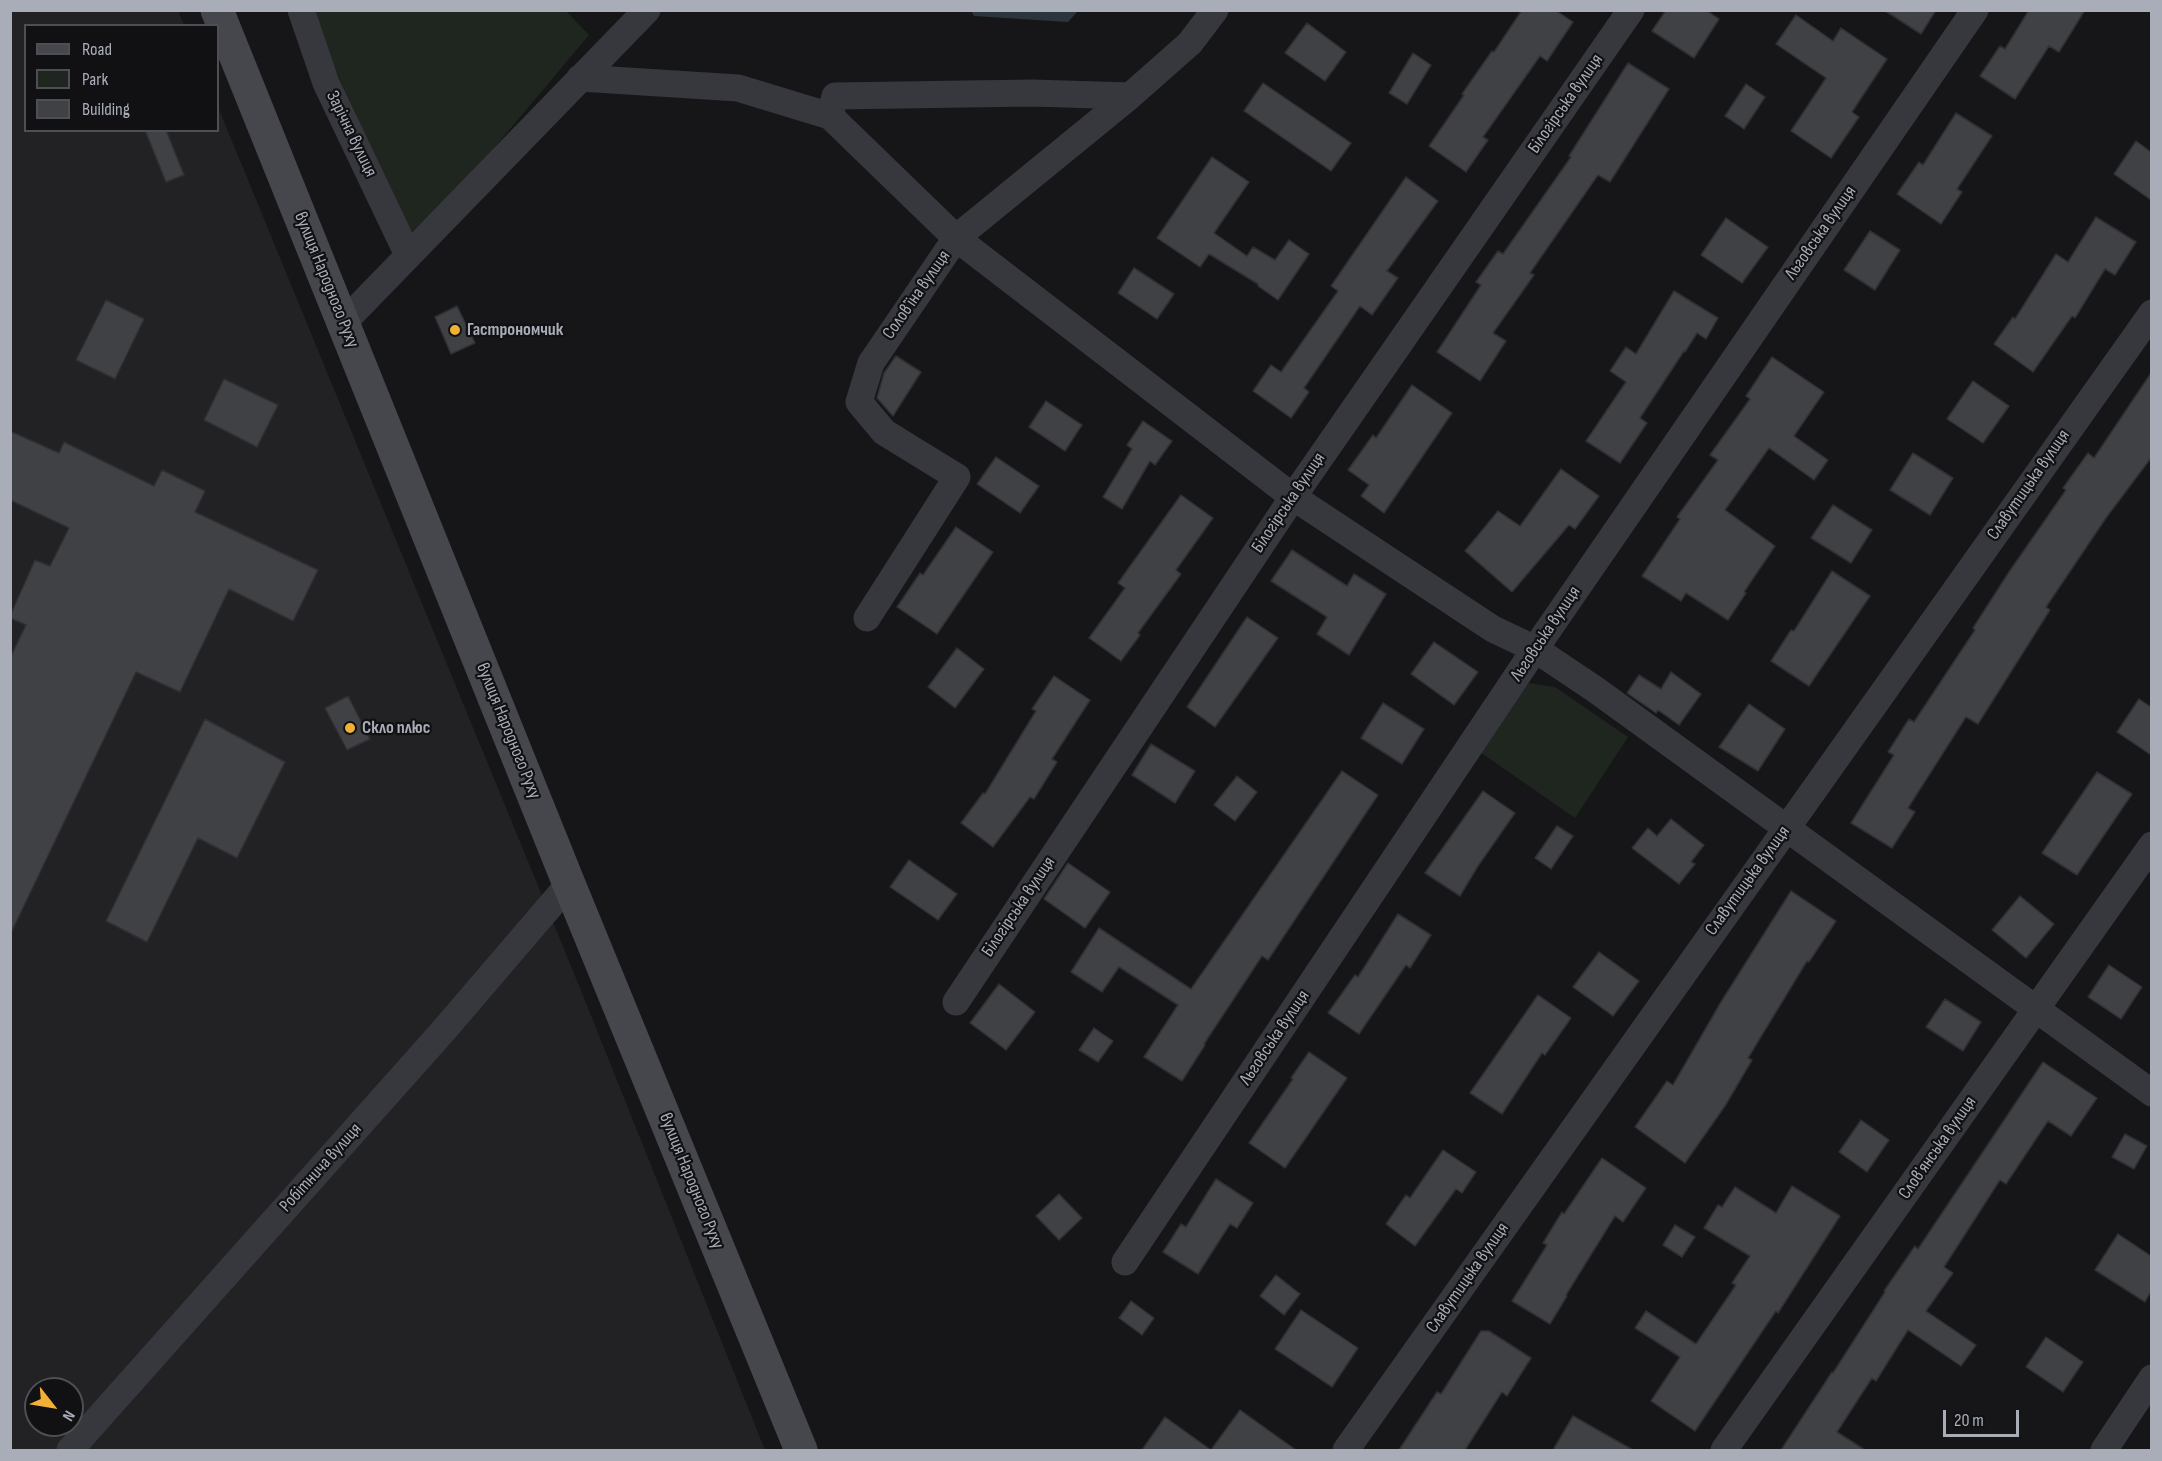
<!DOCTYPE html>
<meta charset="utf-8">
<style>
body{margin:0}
#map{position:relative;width:2162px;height:1461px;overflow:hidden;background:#161618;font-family:"Sofia Sans Condensed",sans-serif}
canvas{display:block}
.frame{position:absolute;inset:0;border:12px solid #a8adb8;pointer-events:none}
.legend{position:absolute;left:24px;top:24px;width:195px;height:108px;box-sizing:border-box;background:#111113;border:2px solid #4d4f55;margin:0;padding:8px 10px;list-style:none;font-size:18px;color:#a8adb8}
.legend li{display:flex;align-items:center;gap:12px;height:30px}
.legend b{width:30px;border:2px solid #4d4f55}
.north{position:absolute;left:24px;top:1377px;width:60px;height:60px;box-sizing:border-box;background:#111113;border:2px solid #4d4f55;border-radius:50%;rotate:121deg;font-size:16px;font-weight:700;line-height:24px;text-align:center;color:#a8adb8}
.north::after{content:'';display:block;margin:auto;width:21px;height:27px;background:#f2b134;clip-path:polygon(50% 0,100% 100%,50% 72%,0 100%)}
.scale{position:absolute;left:1943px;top:1410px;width:76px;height:27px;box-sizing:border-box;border:3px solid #a8adb8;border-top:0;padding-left:8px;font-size:18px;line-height:21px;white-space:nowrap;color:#a8adb8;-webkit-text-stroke:4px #111113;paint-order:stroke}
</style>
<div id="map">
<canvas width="2162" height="1461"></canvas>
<div class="frame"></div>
<ul class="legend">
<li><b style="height:8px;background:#45474d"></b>Road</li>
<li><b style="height:16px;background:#1e261f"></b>Park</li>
<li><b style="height:16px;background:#404145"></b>Building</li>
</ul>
<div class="north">N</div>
<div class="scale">20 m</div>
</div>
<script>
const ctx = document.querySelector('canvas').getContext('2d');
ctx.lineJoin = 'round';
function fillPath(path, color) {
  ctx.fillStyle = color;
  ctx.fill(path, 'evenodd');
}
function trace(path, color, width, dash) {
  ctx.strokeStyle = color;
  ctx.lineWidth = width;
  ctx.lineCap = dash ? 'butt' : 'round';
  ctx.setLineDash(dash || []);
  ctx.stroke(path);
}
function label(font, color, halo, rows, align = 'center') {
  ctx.font = font + ' "Sofia Sans Condensed",sans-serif';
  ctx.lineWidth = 4.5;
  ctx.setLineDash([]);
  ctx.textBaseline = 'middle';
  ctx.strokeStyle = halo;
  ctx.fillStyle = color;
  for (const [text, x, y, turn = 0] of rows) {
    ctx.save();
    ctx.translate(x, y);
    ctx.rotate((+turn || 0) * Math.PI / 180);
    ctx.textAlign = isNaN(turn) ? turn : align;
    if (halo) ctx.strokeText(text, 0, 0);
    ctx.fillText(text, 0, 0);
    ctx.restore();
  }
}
const built = new Path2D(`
 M 10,11 L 178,11 L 184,25 L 26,26 L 26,130 L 218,130 L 218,107 L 578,983 L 765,1450 L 11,1450 ZM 36,1389 L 72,1389 L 72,1425 L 36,1425 Z`);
const green = new Path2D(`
 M 312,11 L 566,11 L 589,35 L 453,197 L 408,235 L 324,43 Z
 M 1529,683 L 1555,687 L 1628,737 L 1575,818 L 1477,750 L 1502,711 Z`);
const water = new Path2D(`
 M 971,11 L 1078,11 L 1068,22 L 974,16 Z`);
const building = new Path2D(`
 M 1522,10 L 1555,10 L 1573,22 L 1547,61 L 1540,56 L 1483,137 L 1488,140 L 1466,172 L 1429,146 L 1464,95 L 1462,94 L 1492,51 L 1494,52 Z
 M 1666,10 L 1706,10 L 1719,19 L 1694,58 L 1652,31 Z
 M 1884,10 L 1936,10 L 1921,34 Z
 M 2029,10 L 2085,10 L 2059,52 L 2049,46 L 2015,99 L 1980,76 L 2000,46 L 2005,49 Z
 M 1796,15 L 1833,41 L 1841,28 L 1887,59 L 1852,112 L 1859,117 L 1831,158 L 1791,131 L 1826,78 L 1776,44 Z
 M 1307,23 L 1346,52 L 1325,81 L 1285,53 Z
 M 1413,53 L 1431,65 L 1407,104 L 1389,93 Z
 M 1628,63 L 1669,89 L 1610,182 L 1598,175 L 1530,273 L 1534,275 L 1493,333 L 1506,341 L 1480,381 L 1437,352 L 1481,285 L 1476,282 L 1498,251 L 1503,254 L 1571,157 L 1569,156 Z
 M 1263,83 L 1351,143 L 1331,171 L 1244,111 Z
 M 1746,84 L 1765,97 L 1744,129 L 1725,116 Z
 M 1956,113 L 1992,136 L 1957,189 L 1962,192 L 1941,224 L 1897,194 L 1919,162 L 1923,165 Z
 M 145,130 L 166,130 L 184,175 L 166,182 Z
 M 2136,141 L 2151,152 L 2151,200 L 2114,174 Z
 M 1212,157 L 1249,182 L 1214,233 L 1247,256 L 1253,247 L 1275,260 L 1289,240 L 1309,254 L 1278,300 L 1258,286 L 1258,284 L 1209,254 L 1200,267 L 1157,238 Z
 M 1406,177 L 1438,201 L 1387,271 L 1398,278 L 1372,315 L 1360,306 L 1304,388 L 1309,392 L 1291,418 L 1253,391 L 1271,365 L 1281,372 L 1338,291 L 1331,286 Z
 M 2096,217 L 2136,242 L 2115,275 L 2105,269 L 2075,318 L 2072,316 L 2033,372 L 1994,344 L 2013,317 L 2015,319 L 2056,254 L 2068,262 Z
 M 1726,218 L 1768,247 L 1742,283 L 1701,255 Z
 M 1870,231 L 1900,250 L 1875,290 L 1844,270 Z
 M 1134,268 L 1174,294 L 1157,319 L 1118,293 Z
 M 1674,291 L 1718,318 L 1706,339 L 1697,333 L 1685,352 L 1684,351 L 1640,418 L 1647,423 L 1620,463 L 1586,441 L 1626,382 L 1610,371 L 1626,347 L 1636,354 Z
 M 106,300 L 144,319 L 115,379 L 76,360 Z
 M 457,306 L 475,343 L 451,354 L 435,317 Z
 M 896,356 L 921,372 L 893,416 L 877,398 L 884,373 Z
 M 1772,357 L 1824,392 L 1794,436 L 1828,460 L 1814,480 L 1769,448 L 1725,510 L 1775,546 L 1744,592 L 1746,593 L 1728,620 L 1686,593 L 1681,601 L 1642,576 L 1680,519 L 1677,517 L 1718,460 L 1710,455 L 1750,399 L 1746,396 Z
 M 2151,373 L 2151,458 L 2106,518 L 2046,607 L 2050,610 L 1978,724 L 1966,717 L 1908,808 L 1915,812 L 1892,848 L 1851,823 L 1894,755 L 1888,752 L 1909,719 L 1914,722 L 1975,630 L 1973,628 L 2009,572 L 2066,490 L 2063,488 L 2088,453 L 2094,458 Z
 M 224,379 L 278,405 L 257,447 L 204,420 Z
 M 1973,381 L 2009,406 L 1983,443 L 1947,419 Z
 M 1412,385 L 1452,413 L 1384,513 L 1361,496 L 1369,485 L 1348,470 L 1373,435 L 1376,438 Z
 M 1046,401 L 1082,425 L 1065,451 L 1029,427 Z
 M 1143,421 L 1172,441 L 1155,465 L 1150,461 L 1122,509 L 1103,497 L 1132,449 L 1127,445 Z
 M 10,431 L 59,453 L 64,442 L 154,486 L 162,470 L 205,491 L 195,512 L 318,570 L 293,621 L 229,589 L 180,692 L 136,672 L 10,935 L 10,658 L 26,625 L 10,618 L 10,616 L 35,560 L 50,566 L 69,528 L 10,500 Z
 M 1913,453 L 1953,478 L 1930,515 L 1890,490 Z
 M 996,457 L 1039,486 L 1020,513 L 977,484 Z
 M 1561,469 L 1599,496 L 1575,529 L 1569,525 L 1512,592 L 1465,551 L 1498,511 L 1520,526 Z
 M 1181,495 L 1213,518 L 1176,570 L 1181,574 L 1138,633 L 1140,635 L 1121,661 L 1089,638 L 1125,588 L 1118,583 Z
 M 1833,505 L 1872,530 L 1851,563 L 1811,538 Z
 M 956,527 L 993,552 L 937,634 L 897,607 L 920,573 L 923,575 Z
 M 1292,550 L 1347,586 L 1354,574 L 1386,594 L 1349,655 L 1317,634 L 1327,617 L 1271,581 Z
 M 1832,571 L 1870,596 L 1809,686 L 1771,661 L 1791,630 L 1794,631 Z
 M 1247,617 L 1278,638 L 1215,727 L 1187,707 Z
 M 1434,642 L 1478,672 L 1454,705 L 1411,674 Z
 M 957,648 L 984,669 L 955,708 L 928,687 Z
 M 1671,672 L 1701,694 L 1679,725 L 1658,710 L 1656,713 L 1627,693 L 1639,675 L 1661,689 Z
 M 1054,676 L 1090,700 L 1052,759 L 1057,762 L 1034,799 L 1030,797 L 993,847 L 961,823 L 983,793 L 985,794 L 1036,711 L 1032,709 Z
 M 348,696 L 370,739 L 347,750 L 325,708 Z
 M 2139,699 L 2151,707 L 2151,755 L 2117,732 Z
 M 1383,703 L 1424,729 L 1402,764 L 1361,738 Z
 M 1749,704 L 1785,729 L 1758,771 L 1719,747 Z
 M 205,719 L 285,762 L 237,858 L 198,838 L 147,942 L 106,921 Z
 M 1151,744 L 1195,771 L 1175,803 L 1132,775 Z
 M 1342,771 L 1378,795 L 1268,960 L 1262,956 L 1204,1044 L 1205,1045 L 1182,1081 L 1144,1057 L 1178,1005 L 1119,967 L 1102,992 L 1071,972 L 1099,928 L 1191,989 Z
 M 2097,772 L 2132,794 L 2077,875 L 2042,853 Z
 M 1237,776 L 1257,792 L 1235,821 L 1214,805 Z
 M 1483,791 L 1515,813 L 1478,866 L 1460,896 L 1425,873 Z
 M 1671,819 L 1704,845 L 1691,862 L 1695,864 L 1679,884 L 1632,848 L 1648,828 L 1657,836 Z
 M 1557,826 L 1573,836 L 1551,869 L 1535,858 Z
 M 909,860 L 957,894 L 938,920 L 890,887 Z
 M 1068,863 L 1110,892 L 1085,928 L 1044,899 Z
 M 1791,891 L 1836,921 L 1809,962 L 1807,961 L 1748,1058 L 1752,1060 L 1725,1106 L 1685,1163 L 1635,1127 L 1667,1081 L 1673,1085 L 1721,1002 Z
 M 2020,896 L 2054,924 L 2026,958 L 1992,930 Z
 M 1398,914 L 1431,935 L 1410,968 L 1406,965 L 1359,1034 L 1328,1013 L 1355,975 L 1358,977 Z
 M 1599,952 L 1639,981 L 1613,1016 L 1573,987 Z
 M 2109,965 L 2142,987 L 2121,1019 L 2088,997 Z
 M 999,984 L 1035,1012 L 1006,1050 L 970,1023 Z
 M 1538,995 L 1571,1018 L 1545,1055 L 1542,1053 L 1502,1114 L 1470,1093 Z
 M 1945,999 L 1981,1022 L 1963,1051 L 1926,1027 Z
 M 1094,1028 L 1113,1041 L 1098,1062 L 1079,1050 Z
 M 1309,1052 L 1347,1078 L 1285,1168 L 1249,1143 L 1293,1079 L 1291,1078 Z
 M 2043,1062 L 2097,1098 L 2071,1136 L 2048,1121 L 2006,1184 L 2000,1180 L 1944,1267 L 1953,1273 L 1926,1311 L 1976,1345 L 1961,1366 L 1908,1330 L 1876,1381 L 1872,1378 L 1837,1432 L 1865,1450 L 1781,1450 L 1832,1372 L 1833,1373 L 1885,1292 L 1884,1291 L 1915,1246 L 1918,1249 Z
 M 1861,1120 L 1889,1140 L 1867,1172 L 1839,1152 Z
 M 2125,1134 L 2147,1146 L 2134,1169 L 2112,1157 Z
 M 1443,1150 L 1476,1172 L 1462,1193 L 1456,1189 L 1415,1246 L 1386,1224 L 1406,1195 L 1410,1198 Z
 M 1602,1158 L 1646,1188 L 1623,1222 L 1615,1216 L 1566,1295 L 1567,1296 L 1550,1324 L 1512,1301 L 1547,1245 L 1543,1243 L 1562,1212 L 1564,1214 Z
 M 1216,1179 L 1253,1203 L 1237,1228 L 1230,1224 L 1198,1274 L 1163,1252 L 1181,1224 L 1186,1227 Z
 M 1792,1186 L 1840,1216 L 1778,1313 L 1776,1311 L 1695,1431 L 1651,1401 L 1680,1357 L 1635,1328 L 1646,1311 L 1696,1344 L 1736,1285 L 1732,1283 L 1750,1256 L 1704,1228 L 1718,1205 L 1722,1207 L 1735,1187 L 1776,1213 Z
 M 1059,1194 L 1082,1218 L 1059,1240 L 1036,1216 Z
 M 1675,1225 L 1695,1237 L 1682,1257 L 1663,1245 Z
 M 2118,1234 L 2151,1256 L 2151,1291 L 2145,1302 L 2095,1270 Z
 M 1276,1275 L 1300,1294 L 1284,1315 L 1260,1296 Z
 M 1131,1301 L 1154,1318 L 1142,1335 L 1119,1318 Z
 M 1301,1310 L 1358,1348 L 1332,1387 L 1275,1349 Z
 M 1481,1331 L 1489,1331 L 1531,1358 L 1507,1396 L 1502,1392 L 1465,1450 L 1399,1450 L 1437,1392 L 1441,1394 Z
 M 2046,1337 L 2083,1362 L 2063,1392 L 2026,1367 Z
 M 1240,1410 L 1296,1450 L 1142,1450 L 1165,1417 L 1211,1450 Z
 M 1573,1416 L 1633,1450 L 1553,1450 Z`);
const minor = new Path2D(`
 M 301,10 L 326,83 L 408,255
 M 580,78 L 738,88 L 830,116 L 956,238 L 1293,497 L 1493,629 L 1535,649 L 1596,690 L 2152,1093
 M 830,116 L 835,96 L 1032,93 L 1130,96
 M 343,323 L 647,10
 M 867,618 L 957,477 L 884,432 L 859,402 L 871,363 L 956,238 L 1130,96 L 1190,43 L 1215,10
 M 956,1002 L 1293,497 L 1631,10
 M 1125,1262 L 1535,649 L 1975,10
 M 70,1450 L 444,1030 L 569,884
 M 1346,1450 L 2152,313
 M 1724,1450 L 2152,845
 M 2104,1450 L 2152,1378`);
const secondary = new Path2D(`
 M 217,10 L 569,884 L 801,1450`);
const markers = [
 [455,330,6,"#f2b134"],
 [350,728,6,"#f2b134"]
];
const streetNames = [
 ["Білогірська вулиця",1566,104,-55],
 ["Зарічна вулиця",351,134,64],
 ["Льговська вулиця",1821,233,-55],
 ["вулиця Народного Руху",326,280,68],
 ["Соловʼїна вулиця",917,295,-55],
 ["Славутицька вулиця",2029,485,-55],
 ["Білогірська вулиця",1289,503,-56],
 ["Льговська вулиця",1546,634,-56],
 ["вулиця Народного Руху",508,731,68],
 ["Славутицька вулиця",1748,881,-54],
 ["Білогірська вулиця",1019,907,-56],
 ["Льговська вулиця",1275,1038,-56],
 ["Словʼянська вулиця",1938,1148,-55],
 ["Робітнича вулиця",321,1168,-48],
 ["вулиця Народного Руху",691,1181,68],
 ["Славутицька вулиця",1468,1278,-55]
];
const poiNames = [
 ["Гастрономчик",467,330],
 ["Скло плюс",362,728]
];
fillPath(built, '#222225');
fillPath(green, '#1e261f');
fillPath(water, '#2c353c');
fillPath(building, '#404145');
trace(building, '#303034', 1.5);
trace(minor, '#37383d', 27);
trace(secondary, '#45474d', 33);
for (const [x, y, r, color] of markers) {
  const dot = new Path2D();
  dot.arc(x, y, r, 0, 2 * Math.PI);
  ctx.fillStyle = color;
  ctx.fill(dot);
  trace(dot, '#111113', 2);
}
label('18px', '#a8adb8', '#111113', streetNames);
label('bold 18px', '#a8adb8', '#111113', poiNames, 'left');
</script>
